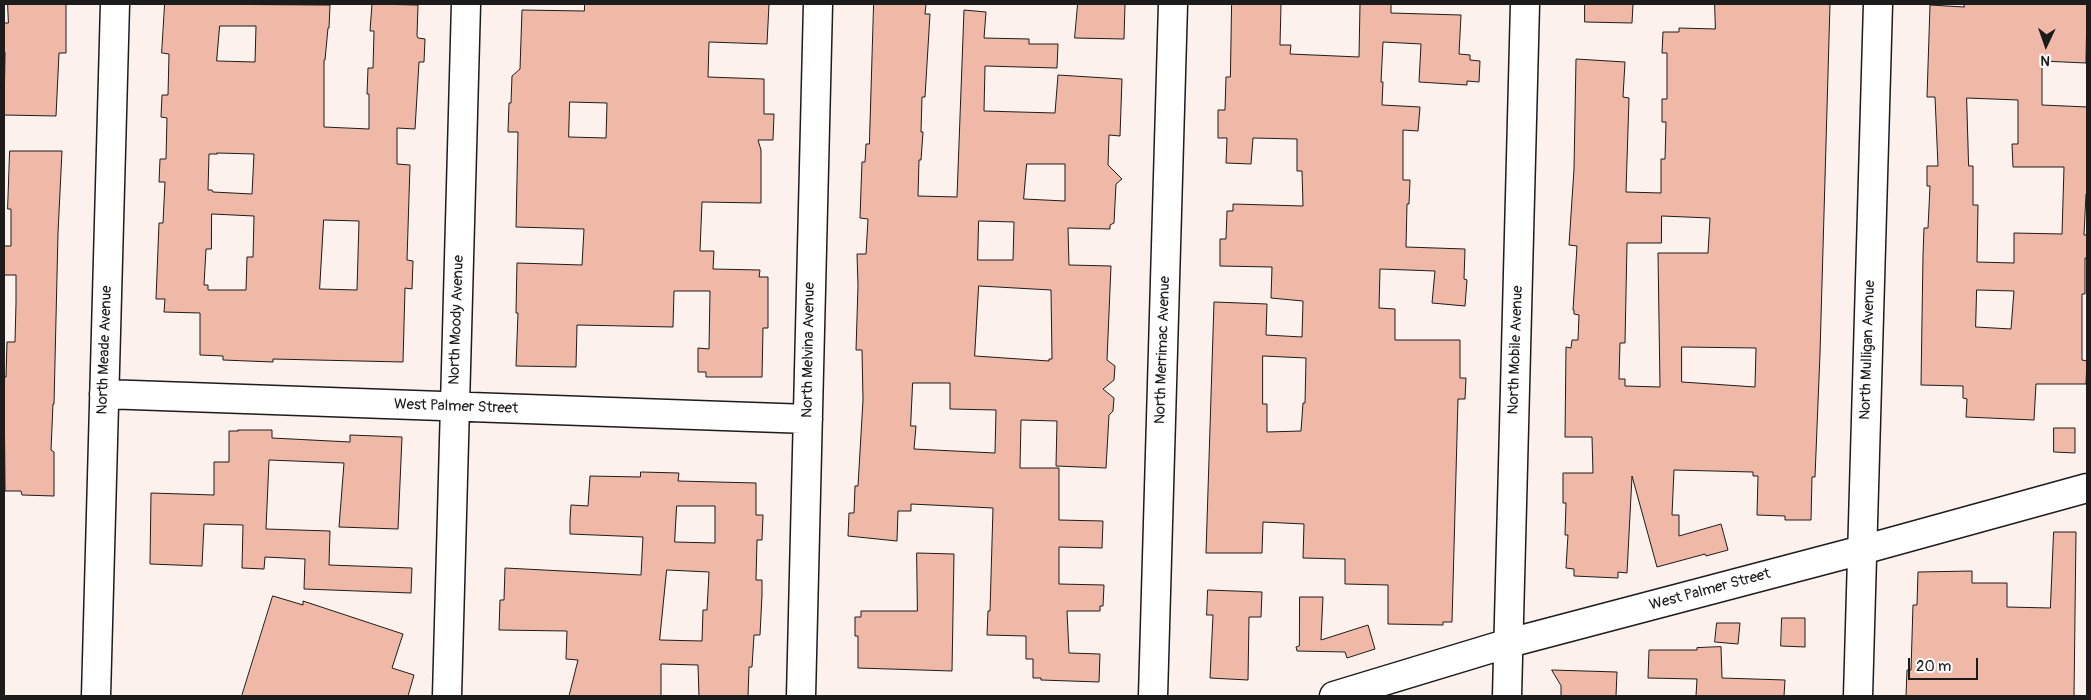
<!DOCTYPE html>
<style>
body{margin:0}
#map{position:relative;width:2091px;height:700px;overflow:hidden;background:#fcf1ed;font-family:Pangolin,sans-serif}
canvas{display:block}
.frame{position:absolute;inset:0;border:5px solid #1c1c1c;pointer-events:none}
.north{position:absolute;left:2021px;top:20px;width:50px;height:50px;-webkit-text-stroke:4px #fff;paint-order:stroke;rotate:183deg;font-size:14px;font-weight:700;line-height:20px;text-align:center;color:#1c1c1c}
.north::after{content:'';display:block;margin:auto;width:18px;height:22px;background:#1c1c1c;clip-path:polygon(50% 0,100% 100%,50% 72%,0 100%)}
.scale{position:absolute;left:1908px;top:658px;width:70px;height:22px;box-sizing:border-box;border:2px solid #1c1c1c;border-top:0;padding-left:6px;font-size:15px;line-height:18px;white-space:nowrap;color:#1c1c1c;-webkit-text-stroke:4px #fff;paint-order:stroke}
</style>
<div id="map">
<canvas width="2091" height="700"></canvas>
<div class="frame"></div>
<div class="north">N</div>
<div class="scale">20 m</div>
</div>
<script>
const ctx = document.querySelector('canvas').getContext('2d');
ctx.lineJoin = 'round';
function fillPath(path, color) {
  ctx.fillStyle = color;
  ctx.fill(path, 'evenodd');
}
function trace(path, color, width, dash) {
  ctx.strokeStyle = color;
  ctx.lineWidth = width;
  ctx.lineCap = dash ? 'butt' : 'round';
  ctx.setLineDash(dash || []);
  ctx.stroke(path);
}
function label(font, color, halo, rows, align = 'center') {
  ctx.font = font + ' Pangolin,sans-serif';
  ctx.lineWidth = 4;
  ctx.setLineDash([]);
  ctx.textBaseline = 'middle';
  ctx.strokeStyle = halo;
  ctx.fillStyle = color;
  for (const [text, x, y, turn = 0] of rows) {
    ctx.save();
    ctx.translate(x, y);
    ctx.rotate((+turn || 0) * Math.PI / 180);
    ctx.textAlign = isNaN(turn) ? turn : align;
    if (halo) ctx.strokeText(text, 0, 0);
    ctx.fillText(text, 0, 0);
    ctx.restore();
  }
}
const building = new Path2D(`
 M 8,4 L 66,4 L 66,53 L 59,53 L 56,116 L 4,115 L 5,52 L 4,52 L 4,23 L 8,23 Z
 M 165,4 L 330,5 L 329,28 L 328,28 L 325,60 L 324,60 L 324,127 L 369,129 L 369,94 L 367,94 L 368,68 L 373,68 L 374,31 L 370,31 L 372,4 L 418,5 L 417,36 L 418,38 L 425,39 L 424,62 L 419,62 L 415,129 L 397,128 L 397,164 L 410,165 L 407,260 L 413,261 L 412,289 L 405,288 L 403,362 L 273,359 L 273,362 L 223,360 L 223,356 L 200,355 L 200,313 L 164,312 L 165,299 L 156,299 L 159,223 L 163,223 L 165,182 L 159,182 L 160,159 L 166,159 L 167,118 L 161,117 L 162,95 L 168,95 L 169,54 L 162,53 ZM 220,26 L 256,26 L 255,62 L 217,61 ZM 217,153 L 254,154 L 252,194 L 213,192 L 212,190 L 208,190 L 209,154 L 217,154 ZM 212,214 L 254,216 L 253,257 L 247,257 L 246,290 L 208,290 L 208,285 L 204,285 L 206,249 L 211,249 ZM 324,220 L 359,221 L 357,290 L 320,289 Z
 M 585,4 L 769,4 L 767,44 L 709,42 L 708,77 L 764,79 L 764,114 L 774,114 L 773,140 L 758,140 L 761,150 L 761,203 L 702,202 L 700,251 L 714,251 L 713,269 L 760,270 L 759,277 L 768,277 L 768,328 L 763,328 L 762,377 L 706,377 L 706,372 L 698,372 L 698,348 L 709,349 L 710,291 L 674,291 L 673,327 L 577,325 L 576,367 L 516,366 L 518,313 L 516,313 L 517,263 L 582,265 L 584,229 L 516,227 L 518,132 L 508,132 L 509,103 L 511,103 L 512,76 L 520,69 L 522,10 L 584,11 ZM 570,102 L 607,103 L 606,138 L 569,137 Z
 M 874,4 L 926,4 L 925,14 L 930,14 L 925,97 L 922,97 L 921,132 L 923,132 L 921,160 L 919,160 L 918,196 L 957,197 L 964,10 L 986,12 L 984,38 L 1029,39 L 1029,44 L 1058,44 L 1057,68 L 985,66 L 984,111 L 1055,113 L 1058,75 L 1122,79 L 1120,136 L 1109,135 L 1108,165 L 1122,179 L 1116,184 L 1114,223 L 1110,225 L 1110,229 L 1068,228 L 1069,265 L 1111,266 L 1107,360 L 1115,366 L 1114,380 L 1103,389 L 1114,398 L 1113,411 L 1109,415 L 1106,468 L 1056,466 L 1057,421 L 1021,420 L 1020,468 L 1059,468 L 1059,520 L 1103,521 L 1102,548 L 1059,547 L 1059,584 L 1104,585 L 1103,606 L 1100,606 L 1100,611 L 1067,611 L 1069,653 L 1100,654 L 1099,682 L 1041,680 L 1041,678 L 1033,678 L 1033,659 L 1026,659 L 1026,636 L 987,635 L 988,611 L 990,611 L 993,508 L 911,504 L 911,511 L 898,511 L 897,541 L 848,536 L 849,513 L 854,513 L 855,486 L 858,486 L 863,400 L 862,350 L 856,350 L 858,286 L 857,254 L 866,254 L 868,219 L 860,218 L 861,189 L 862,162 L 865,162 L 866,144 L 869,144 ZM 1027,164 L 1065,164 L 1065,201 L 1024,199 ZM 979,221 L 1014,222 L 1013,260 L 978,260 ZM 979,286 L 1051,290 L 1052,359 L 1049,359 L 1049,361 L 975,356 ZM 913,383 L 950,383 L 950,409 L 996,410 L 995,453 L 914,449 L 916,426 L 911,426 Z
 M 1078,4 L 1125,4 L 1124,39 L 1075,38 Z
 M 1232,4 L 1281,4 L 1280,45 L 1291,45 L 1290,54 L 1359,57 L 1360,4 L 1391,4 L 1391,13 L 1461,15 L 1459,54 L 1470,55 L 1470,60 L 1480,61 L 1479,82 L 1467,81 L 1467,85 L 1419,82 L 1421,44 L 1383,42 L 1381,82 L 1383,82 L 1382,105 L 1420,107 L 1418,131 L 1403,130 L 1403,180 L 1410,180 L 1409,204 L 1407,204 L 1406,247 L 1465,249 L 1464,279 L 1467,280 L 1465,306 L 1432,303 L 1435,271 L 1380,269 L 1379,308 L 1395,309 L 1395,340 L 1460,340 L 1460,378 L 1466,378 L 1465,399 L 1458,399 L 1452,622 L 1443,622 L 1443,625 L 1388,624 L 1388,585 L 1345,584 L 1345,559 L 1303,558 L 1304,524 L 1263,522 L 1262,553 L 1206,553 L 1214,302 L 1267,304 L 1266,335 L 1302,337 L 1303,301 L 1271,298 L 1272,267 L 1220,266 L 1220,239 L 1226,239 L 1227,211 L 1233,211 L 1233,204 L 1303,206 L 1302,171 L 1297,171 L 1297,139 L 1253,138 L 1251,164 L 1226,163 L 1227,138 L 1218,138 L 1218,110 L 1225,110 L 1226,77 L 1230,77 ZM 1263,356 L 1306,358 L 1305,403 L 1303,403 L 1301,431 L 1267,432 L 1267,404 L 1263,404 Z
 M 1585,4 L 1633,4 L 1632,23 L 1585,22 Z
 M 1715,4 L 1830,4 L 1820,353 L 1815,477 L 1812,477 L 1811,520 L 1785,520 L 1785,516 L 1757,515 L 1758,476 L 1753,476 L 1753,472 L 1674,470 L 1672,515 L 1679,515 L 1679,536 L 1721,524 L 1728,550 L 1706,556 L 1705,554 L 1657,567 L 1632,476 L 1627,573 L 1618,572 L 1618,578 L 1574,576 L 1574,569 L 1566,568 L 1568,535 L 1565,535 L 1566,503 L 1563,503 L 1563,473 L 1593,473 L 1592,437 L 1565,437 L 1566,347 L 1571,348 L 1572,340 L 1578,340 L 1579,315 L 1574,314 L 1574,310 L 1573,310 L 1577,246 L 1569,245 L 1574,169 L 1576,59 L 1625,62 L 1623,97 L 1629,98 L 1626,192 L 1661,193 L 1661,159 L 1665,159 L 1666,122 L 1662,122 L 1662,99 L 1667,99 L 1667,53 L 1662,53 L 1663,32 L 1679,32 L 1679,28 L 1715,29 ZM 1662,216 L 1710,218 L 1708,253 L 1658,253 L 1660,387 L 1625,386 L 1625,379 L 1619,379 L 1620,343 L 1625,343 L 1627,243 L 1661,243 ZM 1682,347 L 1756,348 L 1755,387 L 1682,382 Z
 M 1964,4 L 2087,4 L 2086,63 L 2042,61 L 2042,105 L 2087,107 L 2087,194 L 2086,194 L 2084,235 L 2087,235 L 2087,258 L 2085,258 L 2085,294 L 2082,294 L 2082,360 L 2087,361 L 2086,384 L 2036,384 L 2034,420 L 1966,417 L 1967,399 L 1963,398 L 1963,386 L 1921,385 L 1923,255 L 1924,228 L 1928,228 L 1930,186 L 1927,186 L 1927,166 L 1938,166 L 1935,97 L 1927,97 L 1930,5 L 1964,7 ZM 1967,98 L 2018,100 L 2018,144 L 2012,144 L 2013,167 L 2064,167 L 2062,234 L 2014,233 L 2014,263 L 1977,262 L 1978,205 L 1973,205 L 1973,166 L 1969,166 ZM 1977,290 L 2014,291 L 2011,329 L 1976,327 Z
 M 10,151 L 62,151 L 58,233 L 54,404 L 53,404 L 51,450 L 54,452 L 54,496 L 22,495 L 21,491 L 5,491 L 4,377 L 6,377 L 7,342 L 15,342 L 16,303 L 16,275 L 4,275 L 4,246 L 11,246 L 11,209 L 8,209 Z
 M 2054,428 L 2075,428 L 2075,453 L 2054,452 Z
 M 238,430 L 272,430 L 272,438 L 350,442 L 350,435 L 402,437 L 398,529 L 339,527 L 344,463 L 269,460 L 266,529 L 330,531 L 329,565 L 412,568 L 411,593 L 304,589 L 305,559 L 265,557 L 264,569 L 242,568 L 243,525 L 204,524 L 202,566 L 150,564 L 151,493 L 214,495 L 214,462 L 229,462 L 229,431 L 238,431 Z
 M 641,472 L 679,473 L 678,481 L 756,483 L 756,515 L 763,515 L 762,540 L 757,540 L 756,580 L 762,580 L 762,595 L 760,635 L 754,635 L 752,667 L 749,667 L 748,696 L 699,696 L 698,665 L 661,664 L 661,696 L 569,696 L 578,660 L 566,659 L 567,631 L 499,630 L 500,600 L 504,600 L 505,568 L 641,575 L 643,537 L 570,534 L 570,520 L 571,505 L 588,506 L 590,476 L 640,477 ZM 677,506 L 715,506 L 715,543 L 675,542 ZM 667,570 L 709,572 L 707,610 L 703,610 L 702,641 L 660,640 Z
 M 2054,532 L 2076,532 L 2074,696 L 1906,696 L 1907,670 L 1911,670 L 1913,605 L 1917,605 L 1918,572 L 1972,571 L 1972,583 L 2007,583 L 2007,607 L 2050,608 Z
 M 917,553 L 954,554 L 952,671 L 858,668 L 858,636 L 855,636 L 855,617 L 861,617 L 861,611 L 917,611 Z
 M 1208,590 L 1262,592 L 1261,617 L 1249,617 L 1248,680 L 1210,678 L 1213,615 L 1207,615 Z
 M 273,596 L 303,605 L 303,601 L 403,634 L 392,668 L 414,675 L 408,696 L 242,696 Z
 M 1300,597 L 1323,597 L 1321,640 L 1368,625 L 1375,649 L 1347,658 L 1345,652 L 1297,651 L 1296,647 L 1299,646 Z
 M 1782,618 L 1805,618 L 1805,647 L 1781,646 Z
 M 1717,623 L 1740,623 L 1738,644 L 1715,642 Z
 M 1721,647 L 1722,678 L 1785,680 L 1784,696 L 1696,696 L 1697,679 L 1648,678 L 1649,650 L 1697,650 L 1697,648 Z
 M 1552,670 L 1617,672 L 1616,696 L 1561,696 L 1561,686 Z`);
const minor = new Path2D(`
 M 104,394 L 808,419
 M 96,696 L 115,4
 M 447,696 L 466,4
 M 801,696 L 818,4
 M 1153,696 L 1173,4
 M 1334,696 L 1509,643 L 1862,550 L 2087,488
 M 1507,696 L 1525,4
 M 1858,696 L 1878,4`);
const streetNames = [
 ["North Moody Avenue",457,320,-88],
 ["North Meade Avenue",105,350,-88],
 ["North Melvina Avenue",809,350,-89],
 ["North Merrimac Avenue",1163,350,-88],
 ["North Mobile Avenue",1516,350,-88],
 ["North Mulligan Avenue",1868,350,-88],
 ["West Palmer Street",456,407,2],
 ["West Palmer Street",1710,590,-15]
];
fillPath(building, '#f0b8a6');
trace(building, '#1c1c1c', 1);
trace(minor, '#1c1c1c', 31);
trace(minor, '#fff', 28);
label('15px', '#1c1c1c', '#fff', streetNames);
</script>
